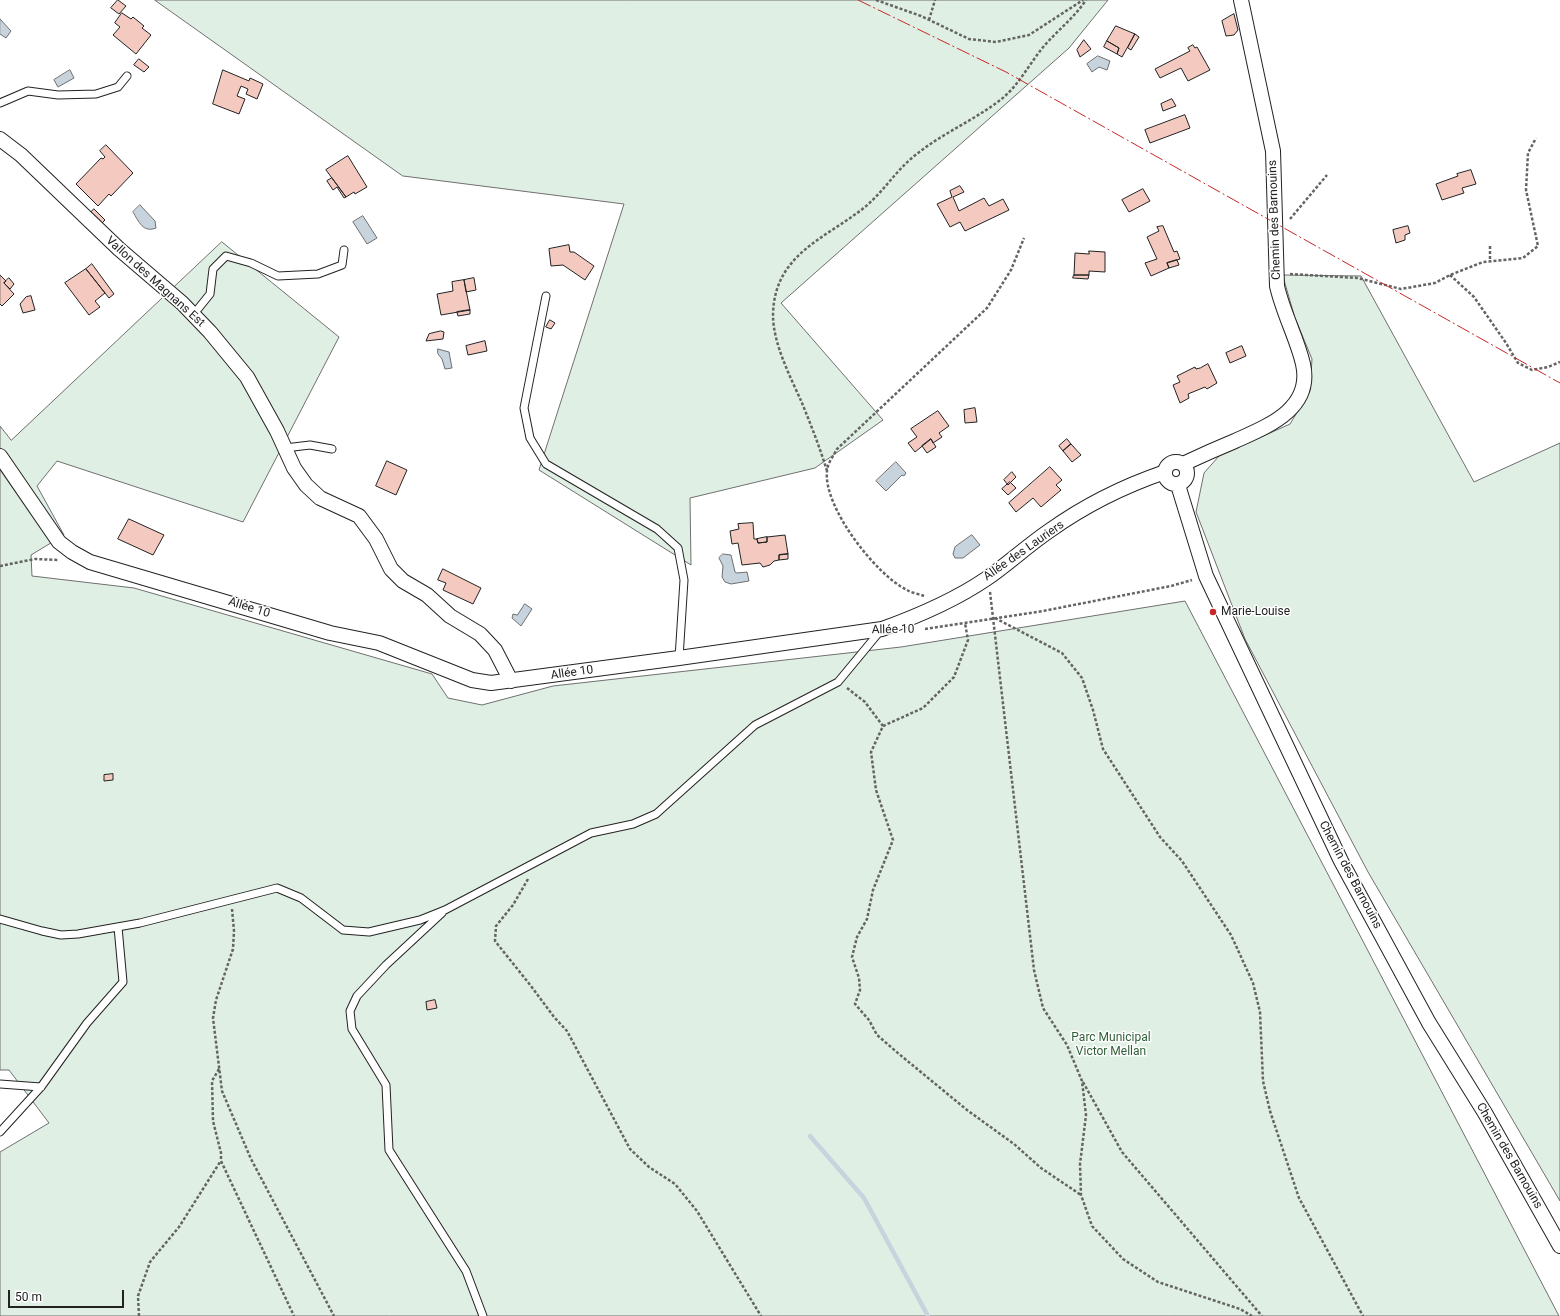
<!DOCTYPE html>
<meta charset="utf-8">
<style>
body{margin:0}
#map{position:relative;width:1560px;height:1316px;overflow:hidden;background:#fff;font-family:Roboto,sans-serif}
canvas{display:block}
.scale{position:absolute;left:8px;top:1290px;width:116px;height:18px;box-sizing:border-box;border:2px solid #222;border-top:0;padding-left:5px;font-size:12px;line-height:14px;white-space:nowrap;color:#222;-webkit-text-stroke:3px #fff;paint-order:stroke}
</style>
<div id="map">
<canvas width="1560" height="1316"></canvas>
<div class="scale">50 m</div>
</div>
<script>
const ctx = document.querySelector('canvas').getContext('2d');
ctx.lineJoin = 'round';
function fillPath(path, color) {
  ctx.fillStyle = color;
  ctx.fill(path, 'evenodd');
}
function trace(path, color, width, dash) {
  ctx.strokeStyle = color;
  ctx.lineWidth = width;
  ctx.lineCap = dash ? 'butt' : 'round';
  ctx.setLineDash(dash || []);
  ctx.stroke(path);
}
function label(font, color, halo, rows, align = 'center') {
  ctx.font = font + ' Roboto,sans-serif';
  ctx.lineWidth = 3;
  ctx.setLineDash([]);
  ctx.textBaseline = 'middle';
  ctx.strokeStyle = halo;
  ctx.fillStyle = color;
  for (const [text, x, y, turn = 0] of rows) {
    ctx.save();
    ctx.translate(x, y);
    ctx.rotate((+turn || 0) * Math.PI / 180);
    ctx.textAlign = isNaN(turn) ? turn : align;
    if (halo) ctx.strokeText(text, 0, 0);
    ctx.fillText(text, 0, 0);
    ctx.restore();
  }
}
const green = new Path2D(`
 M 155,0 L 1108,0 L 1069,48 L 781,303 L 883,420 L 815,468 L 690,498 L 691,565 L 539,470 L 624,204 L 403,176 Z
 M 222,242 L 339,337 L 243,522 L 57,461 L 37,486 L 64,535 L 31,555 L 32,576 L 134,588 L 432,674 L 448,698 L 482,705 L 553,686 L 901,647 L 1185,601 L 1559,1316 L 0,1316 L 0,1152 L 49,1123 L 9,1070 L 0,1070 L 0,426 L 11,440 Z
 M 1283,275 L 1361,276 L 1474,482 L 1560,443 L 1560,1201 L 1368,872 L 1245,639 L 1196,512 L 1204,473 L 1219,456 L 1290,424 L 1310,391 L 1312,359 L 1295,318 Z`);
const water = new Path2D(`
 M 0,19 L 11,31 L 6,38 L 0,34 Z
 M 1098,56 L 1110,61 L 1107,70 L 1099,67 L 1092,72 L 1087,64 Z
 M 70,70 L 74,78 L 58,87 L 54,80 Z
 M 140,205 L 155,221 L 156,228 C 143,233 139,222 133,212 Z
 M 363,216 L 377,238 L 367,244 L 353,222 Z
 M 438,349 L 449,352 L 452,368 L 445,369 L 442,359 L 438,354 Z
 M 896,462 L 906,473 L 904,476 L 902,475 L 886,491 L 876,481 Z
 M 972,535 L 980,545 L 963,558 L 955,558 L 953,554 L 955,547 Z
 M 723,554 L 731,555 L 735,572 L 737,573 L 747,572 L 749,581 L 731,584 L 725,582 L 722,577 L 723,566 L 719,558 Z
 M 525,604 L 532,609 L 521,626 L 512,618 L 513,614 L 517,615 Z`);
const stream = new Path2D(`
 M 810,1136 L 864,1198 L 928,1316`);
const building = new Path2D(`
 M 118,0 L 126,6 L 119,14 L 111,8 Z
 M 122,13 L 131,19 L 133,17 L 144,26 L 142,28 L 151,35 L 136,54 L 113,35 L 120,27 L 115,23 Z
 M 1234,14 L 1238,30 L 1234,35 L 1226,36 L 1222,21 Z
 M 1116,26 L 1135,34 L 1122,57 L 1117,54 L 1119,48 L 1107,41 Z
 M 1135,34 L 1139,37 L 1131,50 L 1128,48 Z
 M 1084,40 L 1091,49 L 1080,57 L 1077,50 Z
 M 1107,41 L 1119,48 L 1117,54 L 1104,47 Z
 M 1193,45 L 1195,48 L 1197,47 L 1210,70 L 1188,81 L 1181,68 L 1160,78 L 1155,69 L 1190,51 L 1188,48 Z
 M 139,59 L 149,67 L 144,72 L 134,65 Z
 M 223,70 L 249,81 L 250,78 L 263,84 L 257,99 L 246,94 L 248,89 L 241,86 L 237,96 L 245,99 L 239,114 L 213,104 Z
 M 1172,99 L 1176,106 L 1163,111 L 1161,104 Z
 M 1185,115 L 1190,128 L 1150,143 L 1145,130 Z
 M 106,145 L 133,173 L 111,196 L 109,194 L 98,206 L 76,184 L 101,158 L 103,159 L 105,157 L 100,151 Z
 M 348,156 L 367,187 L 355,194 L 354,192 L 346,197 L 326,170 Z
 M 1471,170 L 1476,184 L 1462,188 L 1464,193 L 1442,200 L 1436,184 L 1458,176 L 1457,174 Z
 M 332,178 L 346,197 L 344,198 L 337,187 L 333,190 L 327,181 Z
 M 960,186 L 964,192 L 953,197 L 959,211 L 984,198 L 989,206 L 1003,199 L 1009,210 L 965,231 L 960,222 L 950,227 L 937,204 L 952,197 L 950,191 Z
 M 1143,189 L 1150,201 L 1129,212 L 1122,200 Z
 M 94,209 L 105,220 L 102,223 L 88,216 Z
 M 1163,226 L 1174,252 L 1177,251 L 1180,259 L 1167,263 L 1169,268 L 1151,276 L 1145,263 L 1157,259 L 1147,237 L 1159,231 L 1157,227 Z
 M 1408,226 L 1410,233 L 1405,235 L 1405,240 L 1396,243 L 1393,230 Z
 M 569,245 L 570,252 L 574,252 L 594,266 L 585,280 L 563,265 L 551,266 L 549,249 Z
 M 1089,251 L 1105,252 L 1105,272 L 1089,271 L 1089,275 L 1074,275 L 1075,253 L 1089,254 Z
 M 1177,260 L 1179,265 L 1169,268 L 1167,263 Z
 M 92,264 L 114,294 L 109,298 L 86,269 Z
 M 86,269 L 105,293 L 95,301 L 100,307 L 89,315 L 65,283 Z
 M 0,275 L 6,281 L 4,283 L 14,294 L 2,306 L 0,304 Z
 M 1074,275 L 1089,275 L 1088,279 L 1073,278 Z
 M 9,278 L 14,284 L 10,289 L 4,283 Z
 M 474,278 L 476,290 L 466,292 L 464,280 Z
 M 464,280 L 470,310 L 441,315 L 437,294 L 453,291 L 452,282 Z
 M 31,296 L 35,310 L 23,313 L 20,304 L 26,297 Z
 M 470,310 L 470,314 L 458,316 L 457,312 Z
 M 550,320 L 555,323 L 551,329 L 546,327 Z
 M 441,331 L 444,332 L 443,339 L 426,341 L 429,334 Z
 M 485,341 L 487,351 L 468,355 L 466,346 Z
 M 1242,346 L 1246,356 L 1230,363 L 1226,353 Z
 M 1208,364 L 1217,383 L 1207,389 L 1205,387 L 1188,394 L 1189,398 L 1180,403 L 1173,385 L 1180,382 L 1177,376 L 1195,367 L 1196,369 L 1200,368 Z
 M 975,408 L 977,422 L 965,423 L 964,410 Z
 M 938,411 L 949,426 L 939,433 L 942,437 L 933,443 L 931,439 L 915,452 L 908,443 L 917,437 L 911,429 Z
 M 931,439 L 936,447 L 927,453 L 922,446 Z
 M 1067,439 L 1071,444 L 1063,451 L 1059,446 Z
 M 1071,444 L 1081,455 L 1072,462 L 1063,451 Z
 M 387,461 L 407,470 L 396,495 L 376,486 Z
 M 1050,467 L 1062,480 L 1056,485 L 1061,490 L 1041,507 L 1033,498 L 1016,512 L 1009,503 Z
 M 1012,472 L 1016,477 L 1008,485 L 1004,480 Z
 M 1010,482 L 1016,488 L 1008,495 L 1002,489 Z
 M 129,519 L 164,535 L 153,555 L 118,539 Z
 M 753,523 L 754,539 L 757,539 L 758,543 L 767,542 L 767,537 L 785,535 L 788,554 L 779,555 L 779,560 L 774,561 L 770,565 L 763,567 L 760,563 L 742,565 L 738,543 L 732,544 L 730,531 L 739,529 L 738,524 Z
 M 767,537 L 767,542 L 758,543 L 757,539 Z
 M 788,554 L 788,559 L 779,560 L 779,555 Z
 M 443,569 L 481,588 L 473,604 L 443,590 L 446,583 L 438,580 Z
 M 113,774 L 113,780 L 104,781 L 104,775 Z
 M 435,1000 L 437,1008 L 427,1010 L 426,1002 Z`);
const path = new Path2D(`
 M 876,0 L 921,16 L 969,39 L 996,42 L 1029,35 L 1083,0
 M 929,20 L 935,0
 M 1290,219 L 1327,175
 M 1490,246 L 1490,262
 M 1290,274 L 1358,278 L 1401,289 L 1435,283 L 1450,275 L 1483,262 L 1523,258 L 1538,246 L 1526,190 L 1528,153 L 1536,138
 M 1450,275 L 1474,297 L 1506,343 L 1518,363 L 1532,370 L 1548,367 L 1560,362
 M 827,471 C 820,448 811,425 802,403 C 791,378 773,344 773,315 C 774,254 825,239 865,207 C 883,192 895,172 913,157 C 939,135 971,122 999,101 C 1018,87 1029,64 1044,46 C 1058,30 1074,18 1086,0
 M 0,566 L 35,559 L 59,560
 M 990,592 L 1034,970 L 1043,1008 L 1067,1045 L 1082,1081 L 1086,1115 L 1080,1164 L 1081,1195 L 1092,1226 L 1123,1259 L 1158,1282 L 1240,1309 L 1252,1316
 M 924,596 C 919,594 912,593 907,590 C 876,575 823,507 827,471 C 827,464 834,455 837,449 L 987,308 L 1011,270 L 1024,238
 M 995,618 L 1062,653 L 1082,678 L 1093,710 L 1103,749 L 1160,837 L 1182,861 L 1231,935 L 1253,983 L 1260,1012 L 1263,1081 L 1270,1111 L 1299,1198 L 1363,1316
 M 925,629 L 1043,611 L 1171,586 L 1192,580
 M 847,688 L 865,702 L 883,726 L 871,752 L 876,790 L 893,840 L 873,890 L 867,919 L 857,937 L 852,957 L 859,978 L 860,990 L 855,1004 L 869,1020 L 877,1035 L 899,1054 L 967,1110 L 1014,1144 L 1041,1168 L 1081,1195
 M 883,726 L 923,708 L 954,677 L 968,640 L 965,623
 M 528,879 L 513,905 L 496,926 L 495,941 L 531,986 L 554,1017 L 567,1031 L 630,1149 L 649,1167 L 675,1184 L 697,1211 L 761,1316
 M 232,909 L 234,931 L 233,949 L 216,1000 L 213,1018 L 222,1091 L 251,1159 L 334,1316
 M 219,1069 L 212,1081 L 213,1121 L 221,1153 L 221,1161 L 294,1316
 M 1083,1082 L 1122,1152 L 1262,1316
 M 139,1316 L 138,1296 L 150,1262 L 179,1227 L 220,1162`);
const service = new Path2D(`
 M 0,103 L 28,91 L 58,95 L 96,94 L 118,87 L 127,76
 M 546,296 L 524,408 L 530,438 L 546,464 L 657,529 L 678,548 L 684,580 L 679,658
 M 193,315 L 210,294 L 213,269 L 226,256 L 251,263 L 278,276 L 318,274 L 342,265 L 344,250
 M 285,448 L 310,445 L 332,449
 M 442,913 L 386,965 L 357,996 L 350,1011 L 352,1029 L 386,1085 L 389,1150 L 466,1271 L 483,1316
 M 0,919 L 42,931 L 61,935 L 78,934 L 140,923 L 277,888 L 301,898 L 343,930 L 369,932 L 420,920 L 445,910 L 591,833 L 633,824 L 656,814 L 755,725 L 838,682 L 881,630
 M 0,1084 L 41,1087
 M 0,1132 L 41,1087 L 87,1023 L 123,982 L 118,927`);
const minor = new Path2D(`
 M 0,139 L 21,155 L 119,249 L 182,303 L 210,332 L 247,377 L 277,431 L 294,468 L 306,485 L 320,498 L 359,516 L 376,539 L 391,569 L 403,581 L 427,595 L 450,616 L 480,634 L 495,650 L 511,681
 M 0,456 L 59,542 L 72,552 L 90,562 L 330,633 L 379,643 L 472,680 L 491,683 L 679,658 L 882,629 C 918,616 955,600 986,579 C 1008,564 1027,546 1049,531 C 1084,506 1124,486 1165,472
 M1165 473a11 11 0 1 1 22 0a11 11 0 1 1-22 0Z
 M 1183,464 C 1200,456 1218,448 1235,441 C 1268,426 1313,409 1303,364 C 1297,338 1283,313 1277,286 L 1273,151 L 1241,0
 M 1178,485 L 1206,576 L 1341,861 L 1429,1023 L 1485,1113 L 1560,1246`);
const power = new Path2D(`
 M 858,0 L 1006,72 L 1560,383`);
const markers = [
 [1213,612,4,"#c62828"]
];
const streetNames = [
 ["Chemin des Barnouins",1275,220,-92],
 ["Vallon des Magnans Est",155,282,42],
 ["Allée des Lauriers",1024,551,-35],
 ["Allée 10",249,608,17],
 ["Allée 10",893,630,-1],
 ["Allée 10",572,673,-8],
 ["Chemin des Barnouins",1350,875,62],
 ["Chemin des Barnouins",1509,1156,60]
];
const poiNames = [
 ["Marie-Louise",1221,612]
];
const parkNames = [
 ["Parc Municipal",1111,1038],
 ["Victor Mellan",1111,1052]
];
fillPath(green, '#e0efe3');
trace(green, '#6f6f6f', 1);
fillPath(water, '#c7d3dd');
trace(water, '#6f6f6f', 1);
trace(stream, '#c7d3dd', 4.5);
fillPath(building, '#f3c9c0');
trace(building, '#222', 1);
trace(service, '#222', 9);
trace(minor, '#222', 16);
trace(path, '#646464', 2.5, [3, 2]);
trace(service, '#fff', 7);
trace(minor, '#fff', 14);
trace(power, '#c62828', 1, [14, 3, 2, 3]);
for (const [x, y, r, color] of markers) {
  const dot = new Path2D();
  dot.arc(x, y, r, 0, 2 * Math.PI);
  ctx.fillStyle = color;
  ctx.fill(dot);
  trace(dot, '#fff', 1.5);
}
label('12px', '#222', '#fff', streetNames);
label('12px', '#222', '#fff', poiNames, 'left');
label('12px', '#2f5e38', '#fff', parkNames);
</script>
